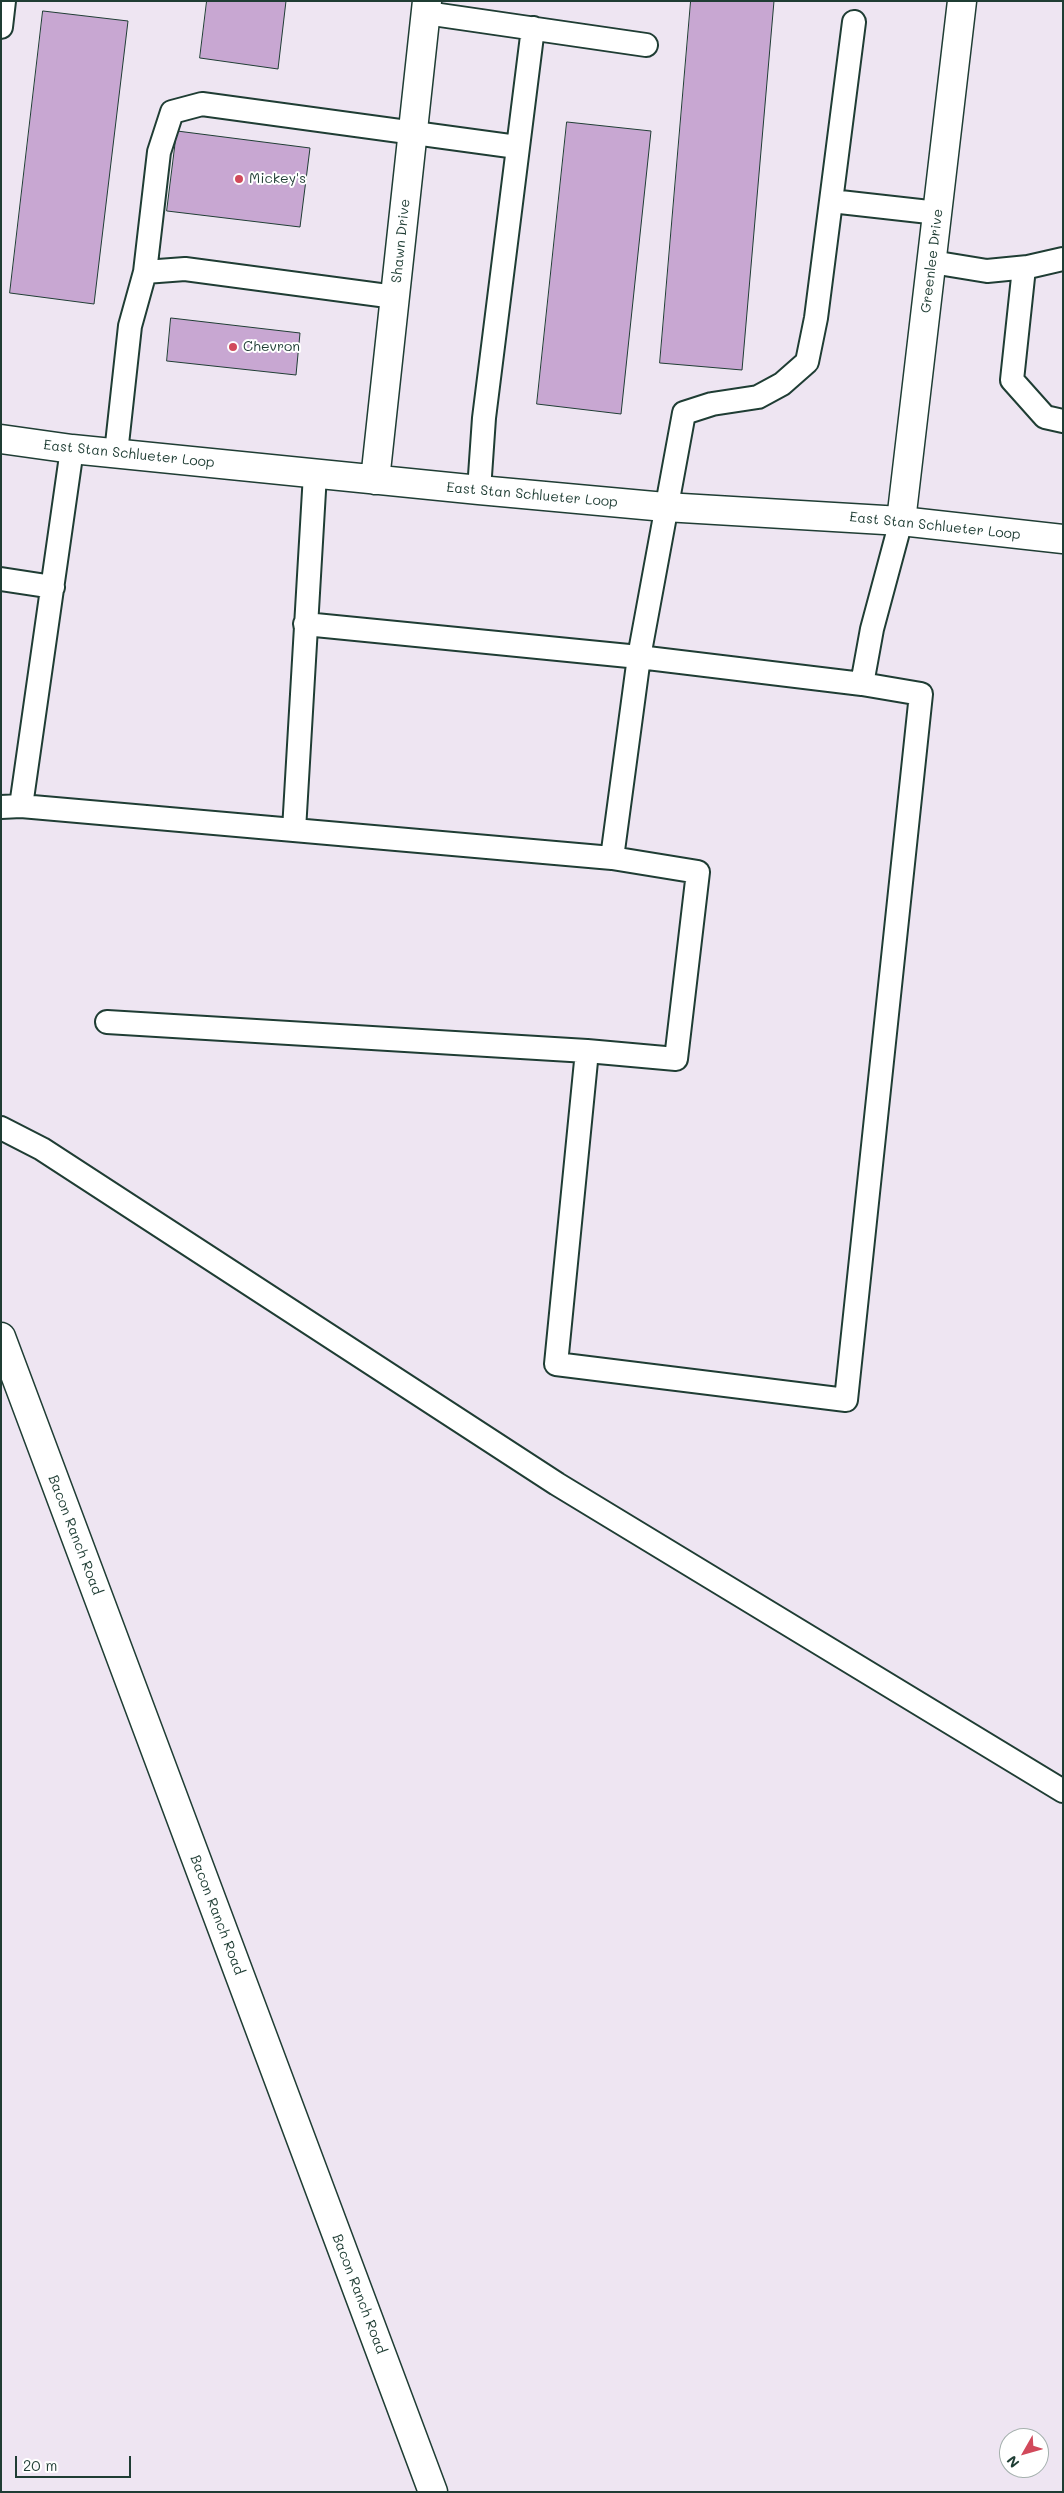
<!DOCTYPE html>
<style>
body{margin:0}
#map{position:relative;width:1064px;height:2493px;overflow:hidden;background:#eee5f2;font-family:Mali,sans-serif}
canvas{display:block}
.frame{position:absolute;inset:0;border:2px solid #1f3d34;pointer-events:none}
.north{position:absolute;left:999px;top:2428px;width:50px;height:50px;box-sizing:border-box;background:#fff;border:1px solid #a5b1ae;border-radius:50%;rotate:232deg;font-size:14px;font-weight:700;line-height:20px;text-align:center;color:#1f3d34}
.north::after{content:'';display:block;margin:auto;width:18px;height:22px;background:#d1495b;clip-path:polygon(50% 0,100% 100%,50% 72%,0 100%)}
.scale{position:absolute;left:15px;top:2456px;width:116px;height:22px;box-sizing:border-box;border:2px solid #1f3d34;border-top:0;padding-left:6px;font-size:15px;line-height:18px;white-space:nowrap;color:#1f3d34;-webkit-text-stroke:4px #fff;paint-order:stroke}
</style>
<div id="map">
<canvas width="1064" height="2493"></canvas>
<div class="frame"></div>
<div class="north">N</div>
<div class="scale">20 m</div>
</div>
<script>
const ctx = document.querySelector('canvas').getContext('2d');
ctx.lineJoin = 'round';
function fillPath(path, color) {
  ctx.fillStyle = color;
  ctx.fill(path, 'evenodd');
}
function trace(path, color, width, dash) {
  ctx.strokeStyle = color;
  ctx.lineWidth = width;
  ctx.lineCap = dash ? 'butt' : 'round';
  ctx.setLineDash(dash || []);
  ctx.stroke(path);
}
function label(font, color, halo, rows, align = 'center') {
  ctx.font = font + ' Mali,sans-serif';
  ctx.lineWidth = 4;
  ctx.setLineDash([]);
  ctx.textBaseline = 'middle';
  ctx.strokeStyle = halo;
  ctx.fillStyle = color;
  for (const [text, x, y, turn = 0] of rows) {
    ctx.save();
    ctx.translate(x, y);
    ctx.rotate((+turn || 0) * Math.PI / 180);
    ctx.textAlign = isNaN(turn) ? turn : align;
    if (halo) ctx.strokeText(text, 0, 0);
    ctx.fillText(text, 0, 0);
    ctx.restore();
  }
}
const building = new Path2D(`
 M 207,1 L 286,1 L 278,69 L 200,58 Z
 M 691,1 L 774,1 L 742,370 L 660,363 Z
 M 43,11 L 128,21 L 94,304 L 10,293 Z
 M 567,122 L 651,131 L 621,414 L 537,404 Z
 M 177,131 L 310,148 L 300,227 L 167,211 Z
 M 171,318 L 300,333 L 296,375 L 167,361 Z`);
const lane = new Path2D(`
 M 426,13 L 646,45
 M 1,27 L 4,1
 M 831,201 L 938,213
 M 932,262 L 987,271 L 1028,267 L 1063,259
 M 1024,268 L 1012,380 L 1045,417 L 1063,421
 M 145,272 L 159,152 L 172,112 L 202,104 L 517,147
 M 116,453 L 130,326 L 145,272 L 185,269 L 395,297
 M 479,490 L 484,418 L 533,28
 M 1,579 L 53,587
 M 305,624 L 639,657 L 862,684 L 872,629 L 901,521
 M 21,806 L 72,449
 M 1,807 L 21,806 L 612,858 L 698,872 L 676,1059 L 587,1051 L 556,1364 L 846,1400 L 921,694 L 862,684
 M 294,830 L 315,474
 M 612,858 L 639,657 L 684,413 L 712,404 L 758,397 L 782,384 L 807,362 L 816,318 L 854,22
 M 107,1022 L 587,1051
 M 1,1128 L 42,1149 L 557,1484 L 1063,1791`);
const street = new Path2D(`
 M 901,521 L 962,1
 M 1,1337 L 433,2492`);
const secondary = new Path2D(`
 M 1,439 L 72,449 L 479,490 L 665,507 L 901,521 L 1063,539
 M 375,480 L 427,1`);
const markers = [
 [239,179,5,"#d1495b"],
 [233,347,5,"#d1495b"]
];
const poiNames = [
 ["Mickey's",249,179],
 ["Chevron",243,347]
];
const streetNames = [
 ["Shawn Drive",401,241,-84],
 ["Greenlee Drive",932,261,-83],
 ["East Stan Schlueter Loop",129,454,6],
 ["East Stan Schlueter Loop",532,495,5],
 ["East Stan Schlueter Loop",935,526,6],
 ["Bacon Ranch Road",75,1535,69],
 ["Bacon Ranch Road",217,1915,69],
 ["Bacon Ranch Road",359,2294,69]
];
fillPath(building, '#c8a7d2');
trace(building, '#1f3d34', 1);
trace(lane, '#1f3d34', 26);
trace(street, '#1f3d34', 31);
trace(secondary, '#1f3d34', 31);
trace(lane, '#fff', 22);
trace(street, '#fff', 28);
trace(secondary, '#fff', 28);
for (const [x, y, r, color] of markers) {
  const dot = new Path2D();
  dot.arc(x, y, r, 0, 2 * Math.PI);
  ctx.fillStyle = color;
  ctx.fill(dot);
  trace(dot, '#fff', 2);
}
label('14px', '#1f3d34', '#fff', poiNames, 'left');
label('14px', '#1f3d34', '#fff', streetNames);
</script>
